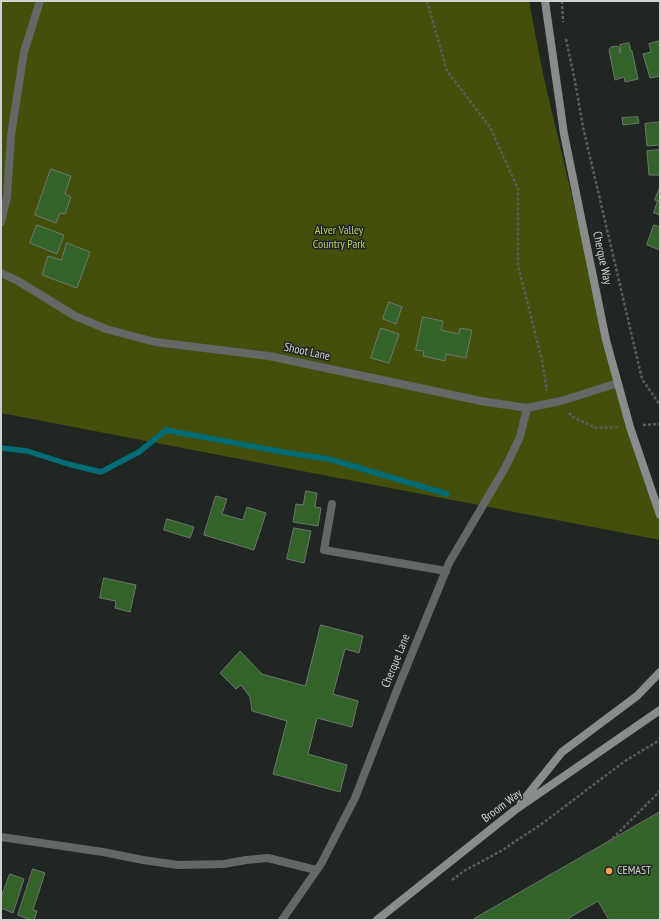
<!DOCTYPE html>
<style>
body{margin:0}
#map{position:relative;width:661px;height:921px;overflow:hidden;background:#202622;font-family:"PT Sans Narrow",sans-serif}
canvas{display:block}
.frame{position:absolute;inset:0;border:2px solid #cfd3d0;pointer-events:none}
</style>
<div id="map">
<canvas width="661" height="921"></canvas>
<div class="frame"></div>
</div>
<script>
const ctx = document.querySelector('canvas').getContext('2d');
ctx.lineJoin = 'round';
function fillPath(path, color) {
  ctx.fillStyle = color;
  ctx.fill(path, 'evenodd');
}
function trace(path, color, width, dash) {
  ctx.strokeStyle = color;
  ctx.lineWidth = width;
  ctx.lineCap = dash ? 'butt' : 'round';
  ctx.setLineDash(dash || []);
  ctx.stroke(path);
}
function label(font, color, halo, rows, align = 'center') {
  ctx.font = font + ' "PT Sans Narrow",sans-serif';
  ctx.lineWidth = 3;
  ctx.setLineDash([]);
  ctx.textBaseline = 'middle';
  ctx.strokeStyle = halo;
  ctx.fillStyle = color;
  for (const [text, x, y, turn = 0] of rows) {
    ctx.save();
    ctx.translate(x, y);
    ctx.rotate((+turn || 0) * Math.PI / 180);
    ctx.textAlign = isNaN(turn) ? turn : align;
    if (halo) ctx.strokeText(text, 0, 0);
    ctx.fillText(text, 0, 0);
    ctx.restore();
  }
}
const green = new Path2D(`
 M 1,1 L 529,1 L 543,74 L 606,340 L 660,512 L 660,540 L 1,413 Z`);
const stream = new Path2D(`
 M 1,448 L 27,451 L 68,464 L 101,472 L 139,452 L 166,430 L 288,453 L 329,459 L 447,494`);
const building = new Path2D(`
 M 660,41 L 660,76 L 650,78 L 643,54 L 651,52 L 649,44 Z
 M 629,43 L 631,51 L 632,51 L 638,79 L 625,82 L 624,77 L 615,80 L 609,50 L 611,47 L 616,46 L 619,47 L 620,53 L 621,53 L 620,45 Z
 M 638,117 L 639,123 L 623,125 L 622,118 Z
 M 660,122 L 660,145 L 647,146 L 645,124 Z
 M 660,150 L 660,175 L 649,175 L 647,151 Z
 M 51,169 L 71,176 L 65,194 L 71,197 L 65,214 L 60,213 L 56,223 L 35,215 Z
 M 660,187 L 660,202 L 655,200 Z
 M 658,201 L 660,202 L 660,215 L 654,213 Z
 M 37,225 L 64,235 L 57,254 L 30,243 Z
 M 654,225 L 660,227 L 660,250 L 647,245 Z
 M 67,243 L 90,252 L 77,288 L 42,275 L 48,256 L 61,260 Z
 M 389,302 L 402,307 L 396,324 L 383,319 Z
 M 423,317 L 443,321 L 441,330 L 459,334 L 460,328 L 472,330 L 466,358 L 446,354 L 445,361 L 423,356 L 424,351 L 416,350 Z
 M 381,328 L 399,334 L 389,363 L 371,358 Z
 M 306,491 L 317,493 L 315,507 L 321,508 L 318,526 L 293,522 L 296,504 L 303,505 Z
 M 216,496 L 227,499 L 222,514 L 243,520 L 247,507 L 266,513 L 254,550 L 204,535 Z
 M 167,519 L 194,527 L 190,538 L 164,530 Z
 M 294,528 L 311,531 L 304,563 L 287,559 Z
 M 104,578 L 136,585 L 130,612 L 115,608 L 116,601 L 100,598 Z
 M 321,625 L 363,636 L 359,653 L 345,649 L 333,694 L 358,701 L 352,727 L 317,718 L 308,754 L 347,765 L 340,792 L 273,774 L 287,721 L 252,711 L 250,697 L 241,685 L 236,689 L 220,673 L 240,651 L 262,674 L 305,686 Z
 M 660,812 L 660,920 L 609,920 L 598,901 L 569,918 L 570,920 L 472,920 Z
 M 33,869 L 45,873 L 33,910 L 37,911 L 34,920 L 31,920 L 18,915 Z
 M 10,874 L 24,879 L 13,913 L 1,908 L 1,898 Z`);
const path = new Path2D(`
 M 427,1 L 447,71 L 490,127 L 518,189 L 518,266 L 542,360 L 547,391
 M 562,1 L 563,22
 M 566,39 L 575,81 L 583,127 L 642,379 L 660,405
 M 569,413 L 571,416 L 596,428 L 618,427
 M 643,425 L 660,424
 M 609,842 L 660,791
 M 452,880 L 464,871 L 501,851 L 543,823 L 625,761 L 660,740`);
const lane = new Path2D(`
 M 1,222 L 7,197 L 11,135 L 24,52 L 40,1
 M 332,504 L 324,550 L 446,571
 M 1,837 L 103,852 L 143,860 L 178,865 L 224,864 L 246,860 L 268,858 L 316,870`);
const street = new Path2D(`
 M 1,273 L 18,281 L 75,316 L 106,329 L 155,342 L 269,356 L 481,401 L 527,408 L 561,401 L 618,383
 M 282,920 L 321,864 L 355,798 L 397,690 L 449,563 L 505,468 L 520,437 L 527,408`);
const secondary = new Path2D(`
 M 545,1 L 564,134 L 606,340 L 630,427 L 660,515
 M 521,803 L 562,752 L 637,696 L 660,672
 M 377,920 L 515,810 L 660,710`);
const markers = [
 [609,871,4,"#fd9d55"]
];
const parkNames = [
 ["Alver Valley",339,231],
 ["Country Park",339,245]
];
const streetNames = [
 ["Cherque Way",602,258,78],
 ["Shoot Lane",307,352,12],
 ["Cherque Lane",396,661,-68],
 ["Broom Way",502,806,-37]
];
const poiNames = [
 ["CEMAST",617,871]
];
fillPath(green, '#434f0b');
trace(stream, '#006d76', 5.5);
fillPath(building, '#32642a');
trace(building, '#70756f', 1);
trace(path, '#595e5a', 2.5, [3, 2]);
trace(lane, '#636766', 8);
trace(street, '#636766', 8);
trace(secondary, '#878d8c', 8);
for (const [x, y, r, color] of markers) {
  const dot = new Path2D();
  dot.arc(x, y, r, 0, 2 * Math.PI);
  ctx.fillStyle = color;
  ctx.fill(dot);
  trace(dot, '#202622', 1.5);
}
label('12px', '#b5cb62', '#202622', parkNames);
label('12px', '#cfd3d0', '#202622', streetNames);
label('12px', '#cfd3d0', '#202622', poiNames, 'left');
</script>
